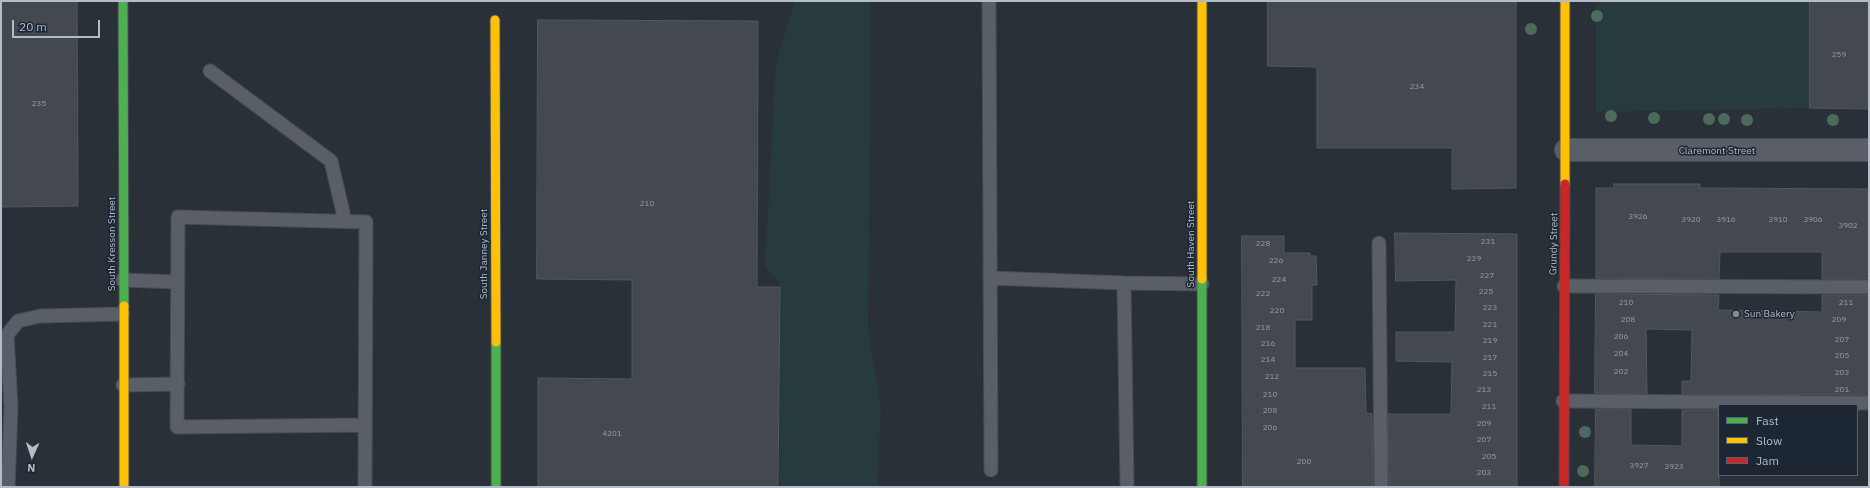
<!DOCTYPE html>
<style>
body{margin:0}
#map{position:relative;width:1870px;height:488px;overflow:hidden;background:#2a3038;font-family:"IBM Plex Sans",sans-serif}
canvas{display:block}
.frame{position:absolute;inset:0;border:2px solid #b4bcc9;pointer-events:none}
.legend{position:absolute;left:1718px;top:404px;width:140px;height:72px;box-sizing:border-box;background:#1d2633;border:1px solid #59626f;margin:0;padding:5px 7px;list-style:none;font-size:12px;color:#b4bcc9}
.legend li{display:flex;align-items:center;gap:8px;height:20px}
.legend b{width:20px;border:1px solid #59626f}
.north{position:absolute;left:12px;top:436px;width:40px;height:40px;-webkit-text-stroke:3px #1d2633;paint-order:stroke;rotate:183deg;font-size:11px;font-weight:700;line-height:16px;text-align:center;color:#b4bcc9}
.north::after{content:'';display:block;margin:auto;width:14px;height:18px;background:#b4bcc9;clip-path:polygon(50% 0,100% 100%,50% 72%,0 100%)}
.scale{position:absolute;left:12px;top:20px;width:88px;height:18px;box-sizing:border-box;border:2px solid #b4bcc9;border-top:0;padding-left:5px;font-size:12px;line-height:14px;white-space:nowrap;color:#b4bcc9;-webkit-text-stroke:3px #1d2633;paint-order:stroke}
</style>
<div id="map">
<canvas width="1870" height="488"></canvas>
<div class="frame"></div>
<ul class="legend">
<li><b style="height:5px;background:#4caf50"></b>Fast</li>
<li><b style="height:5px;background:#ffc107"></b>Slow</li>
<li><b style="height:5px;background:#c62828"></b>Jam</li>
</ul>
<div class="north">N</div>
<div class="scale">20 m</div>
</div>
<script>
const ctx = document.querySelector('canvas').getContext('2d');
ctx.lineJoin = 'round';
function fillPath(path, color) {
  ctx.fillStyle = color;
  ctx.fill(path, 'evenodd');
}
function trace(path, color, width, dash) {
  ctx.strokeStyle = color;
  ctx.lineWidth = width;
  ctx.lineCap = dash ? 'butt' : 'round';
  ctx.setLineDash(dash || []);
  ctx.stroke(path);
}
function label(font, color, halo, rows, align = 'center') {
  ctx.font = font + ' "IBM Plex Sans",sans-serif';
  ctx.lineWidth = 3;
  ctx.setLineDash([]);
  ctx.textBaseline = 'middle';
  ctx.strokeStyle = halo;
  ctx.fillStyle = color;
  for (const [text, x, y, turn = 0] of rows) {
    ctx.save();
    ctx.translate(x, y);
    ctx.rotate((+turn || 0) * Math.PI / 180);
    ctx.textAlign = isNaN(turn) ? turn : align;
    if (halo) ctx.strokeText(text, 0, 0);
    ctx.fillText(text, 0, 0);
    ctx.restore();
  }
}
const green = new Path2D(`
 M 795,1 L 871,1 L 868,329 L 881,408 L 877,487 L 780,487 L 780,284 L 765,267 L 776,62 Z
 M 1596,1 L 1810,1 L 1810,108 L 1596,112 Z`);
const building = new Path2D(`
 M 1,1 L 77,1 L 78,206 L 1,207 Z
 M 1268,1 L 1516,1 L 1516,188 L 1452,189 L 1452,148 L 1317,148 L 1317,67 L 1268,66 Z
 M 1810,1 L 1869,1 L 1869,109 L 1810,108 Z
 M 538,20 L 758,21 L 757,287 L 780,287 L 778,487 L 538,487 L 538,378 L 632,379 L 632,280 L 537,279 Z
 M 1614,184 L 1700,184 L 1700,188 L 1869,189 L 1869,279 L 1822,279 L 1822,252 L 1720,252 L 1719,279 L 1596,278 L 1596,188 L 1614,188 Z
 M 1395,233 L 1517,234 L 1517,487 L 1389,487 L 1388,414 L 1451,414 L 1452,362 L 1396,361 L 1396,332 L 1455,332 L 1456,280 L 1396,281 Z
 M 1242,236 L 1284,236 L 1284,253 L 1310,253 L 1310,256 L 1316,256 L 1317,285 L 1312,285 L 1312,320 L 1295,320 L 1295,368 L 1365,368 L 1366,413 L 1372,414 L 1373,487 L 1243,487 Z
 M 1596,294 L 1719,295 L 1718,310 L 1822,312 L 1822,295 L 1869,295 L 1869,395 L 1682,394 L 1682,381 L 1691,381 L 1692,330 L 1646,329 L 1647,394 L 1595,393 Z
 M 1596,409 L 1631,409 L 1631,445 L 1682,446 L 1682,410 L 1719,410 L 1719,487 L 1595,487 Z`);
const lane = new Path2D(`
 M 989,1 L 991,470
 M 210,71 L 331,161 L 345,221
 M 1379,243 L 1381,487
 M 990,278 L 1124,283 L 1127,487
 M 122,280 L 178,282
 M 1124,283 L 1202,284
 M 1564,286 L 1869,287
 M 123,385 L 178,384
 M 1563,401 L 1869,403
 M 8,487 L 11,407 L 7,335 L 18,321 L 40,316 L 123,314
 M 365,487 L 366,222 L 178,217 L 177,427 L 365,425`);
const street = new Path2D(`
 M 1566,150 L 1869,150`);
const fast = new Path2D(`
 M 123,1 L 124,306
 M 1202,279 L 1202,487
 M 496,342 L 496,487`);
const slow = new Path2D(`
 M 1202,1 L 1202,279
 M 495,20 L 496,342
 M 1565,184 L 1565,1
 M 124,306 L 124,487`);
const jam = new Path2D(`
 M 1564,487 L 1565,184`);
const trees = [
 [1597,16],
 [1531,29],
 [1611,116],
 [1654,118],
 [1709,119],
 [1724,119],
 [1747,120],
 [1833,120],
 [1585,432],
 [1583,471]
];
const markers = [
 [1736,314,4,"#848b96"]
];
const numberNames = [
 ["259",1839,55],
 ["234",1417,87],
 ["235",39,104],
 ["210",647,204],
 ["3926",1638,217],
 ["3920",1691,220],
 ["3916",1726,220],
 ["3910",1778,220],
 ["3906",1813,220],
 ["3902",1848,226],
 ["231",1488,242],
 ["228",1263,244],
 ["229",1474,259],
 ["226",1276,261],
 ["227",1487,276],
 ["224",1279,280],
 ["225",1486,292],
 ["222",1263,294],
 ["210",1626,303],
 ["211",1846,303],
 ["223",1490,308],
 ["220",1277,311],
 ["208",1628,320],
 ["209",1839,320],
 ["221",1490,325],
 ["218",1263,328],
 ["206",1621,337],
 ["207",1842,340],
 ["219",1490,341],
 ["216",1268,344],
 ["204",1621,354],
 ["205",1842,356],
 ["217",1490,358],
 ["214",1268,360],
 ["202",1621,372],
 ["203",1842,373],
 ["215",1490,374],
 ["212",1272,377],
 ["213",1484,390],
 ["201",1842,390],
 ["210",1270,395],
 ["211",1489,407],
 ["208",1270,411],
 ["209",1484,424],
 ["206",1270,428],
 ["4201",612,434],
 ["207",1484,440],
 ["205",1489,457],
 ["200",1304,462],
 ["3927",1639,466],
 ["3923",1674,467],
 ["203",1484,473]
];
const streetNames = [
 ["Claremont Street",1717,151],
 ["South Kresson Street",112,244,-90],
 ["South Haven Street",1191,244,-90],
 ["Grundy Street",1554,244,-89],
 ["South Janney Street",484,254,-90]
];
const poiNames = [
 ["Sun Bakery",1744,314]
];
fillPath(green, '#273a3e');
fillPath(building, '#444950');
trace(building, '#52575f', 1);
trace(lane, '#484c53', 15);
trace(street, '#484c53', 24);
trace(fast, '#484c53', 11);
trace(slow, '#484c53', 11);
trace(jam, '#484c53', 11);
trace(lane, '#5a5e66', 13);
trace(street, '#5a5e66', 22);
trace(fast, '#4caf50', 9);
trace(slow, '#ffc107', 9);
trace(jam, '#c62828', 9);
ctx.fillStyle = '#4e6a5a';
for (const [x, y] of trees) {
  ctx.beginPath();
  ctx.arc(x, y, 6, 0, 2 * Math.PI);
  ctx.fill();
}
for (const [x, y, r, color] of markers) {
  const dot = new Path2D();
  dot.arc(x, y, r, 0, 2 * Math.PI);
  ctx.fillStyle = color;
  ctx.fill(dot);
  trace(dot, '#1d2633', 1.5);
}
label('8px', '#989fab', null, numberNames);
label('10px', '#b4bcc9', '#1d2633', streetNames);
label('10px', '#b4bcc9', '#1d2633', poiNames, 'left');
</script>
